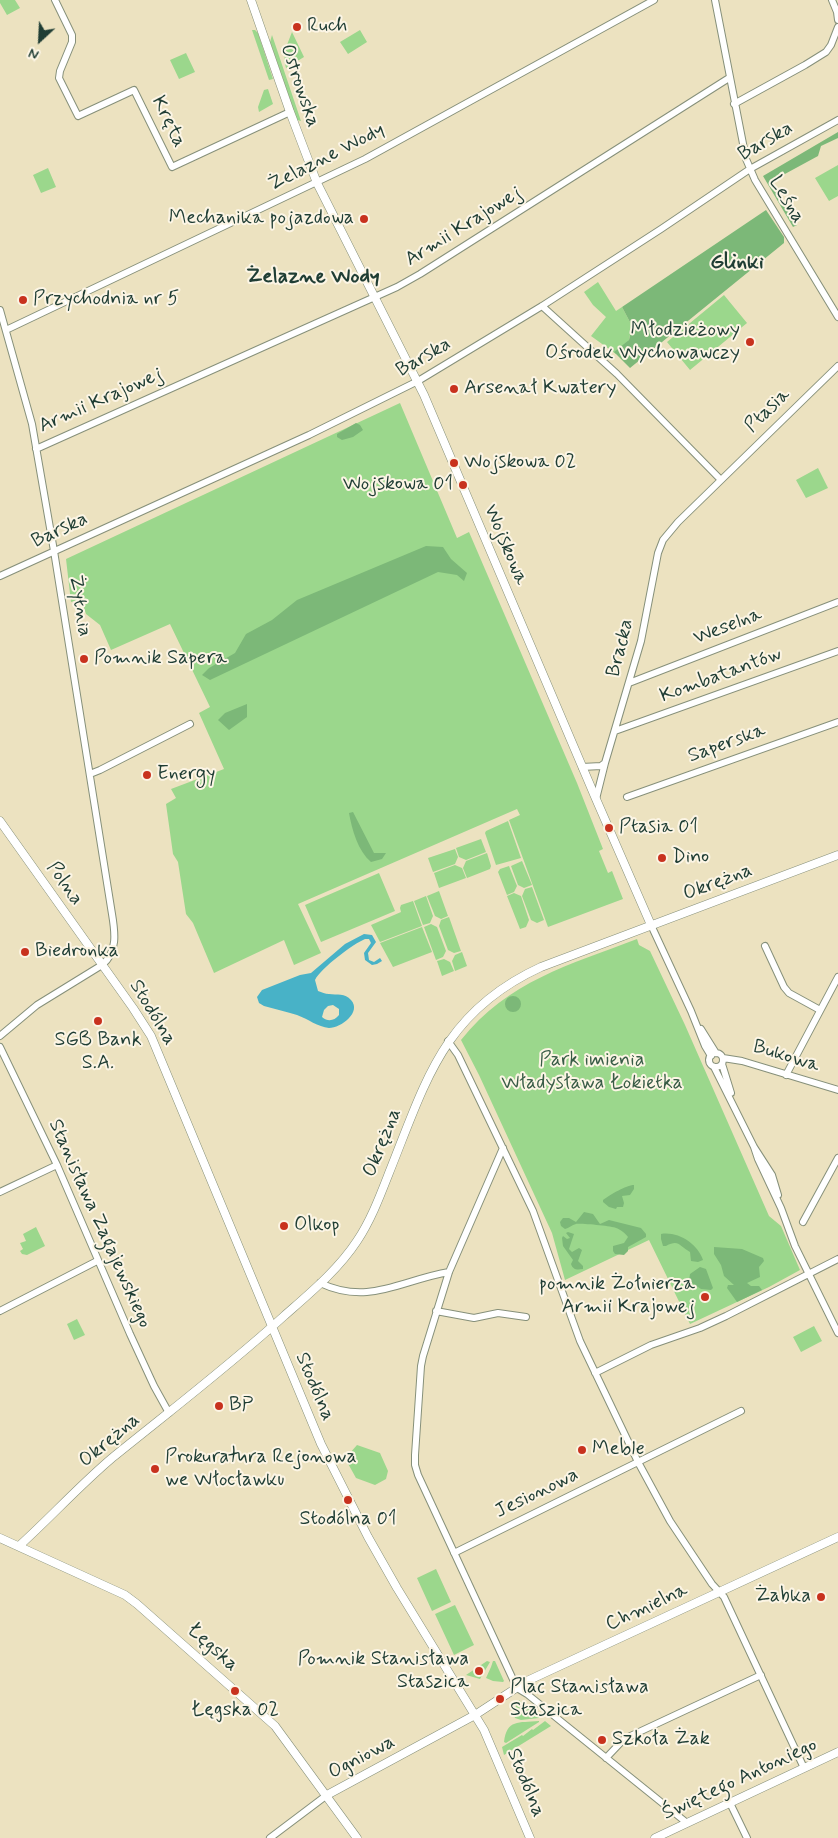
<!DOCTYPE html>
<meta charset="utf-8">
<style>
body{margin:0}
#map{position:relative;width:838px;height:1838px;overflow:hidden;background:#ece2c0;font-family:Mynerve,sans-serif}
canvas{display:block}
.north{position:absolute;left:15px;top:15px;width:50px;height:50px;-webkit-text-stroke:4px #fcf5e5;paint-order:stroke;rotate:205deg;font-size:14px;font-weight:700;line-height:20px;text-align:center;color:#1f3d34}
.north::after{content:'';display:block;margin:auto;width:18px;height:22px;background:#1f3d34;clip-path:polygon(50% 0,100% 100%,50% 72%,0 100%)}
</style>
<div id="map">
<canvas width="838" height="1838"></canvas>
<div class="north">N</div>
</div>
<script>
const ctx = document.querySelector('canvas').getContext('2d');
ctx.lineJoin = 'round';
function fillPath(path, color) {
  ctx.fillStyle = color;
  ctx.fill(path, 'evenodd');
}
function trace(path, color, width, dash) {
  ctx.strokeStyle = color;
  ctx.lineWidth = width;
  ctx.lineCap = dash ? 'butt' : 'round';
  ctx.setLineDash(dash || []);
  ctx.stroke(path);
}
function label(font, color, halo, rows, align = 'center') {
  ctx.font = font + ' Mynerve,sans-serif';
  ctx.lineWidth = 4;
  ctx.setLineDash([]);
  ctx.textBaseline = 'middle';
  ctx.strokeStyle = halo;
  ctx.fillStyle = color;
  for (const [text, x, y, turn = 0] of rows) {
    ctx.save();
    ctx.translate(x, y);
    ctx.rotate((+turn || 0) * Math.PI / 180);
    ctx.textAlign = isNaN(turn) ? turn : align;
    if (halo) ctx.strokeText(text, 0, 0);
    ctx.fillText(text, 0, 0);
    ctx.restore();
  }
}
const green = new Path2D(`
 M 0,0 L 15,0 L 20,8 L 7,15 L 0,3 Z
 M 252,30 L 255,30 L 258,33 L 273,79 L 269,80 Z
 M 360,30 L 367,42 L 348,54 L 340,42 Z
 M 292,32 L 304,57 L 286,68 C 282,54 287,45 292,32 Z
 M 272,35 L 301,121 L 297,120 L 270,42 Z
 M 186,53 L 195,72 L 179,79 L 170,60 Z
 M 268,89 L 273,104 L 259,112 L 258,107 L 264,90 Z
 M 838,165 L 838,196 L 829,201 L 815,178 Z
 M 48,168 L 56,187 L 41,193 L 33,175 Z
 M 598,282 L 616,311 L 622,307 L 632,326 L 628,344 L 616,354 L 591,336 L 606,317 L 593,305 L 584,292 Z
 M 724,295 L 747,323 L 690,370 L 667,342 Z
 M 400,403 L 457,538 L 469,532 L 577,783 L 603,849 L 599,851 L 608,873 L 612,871 L 623,899 L 548,927 L 509,820 L 520,815 L 517,809 L 298,904 L 321,953 L 294,965 L 284,940 L 214,973 L 193,923 L 186,914 L 178,862 L 173,854 L 166,804 L 176,798 L 171,789 L 224,769 L 199,713 L 210,707 L 170,624 L 111,650 L 100,625 L 86,614 L 81,599 L 71,602 L 66,559 Z
 M 818,468 L 828,488 L 806,498 L 796,480 Z
 M 508,821 L 521,858 L 496,865 L 485,833 L 486,831 Z
 M 481,839 L 486,852 L 466,860 L 459,857 L 456,848 Z
 M 455,849 L 458,857 L 455,864 L 433,872 L 428,858 Z
 M 487,853 L 491,866 L 490,869 L 467,878 L 463,868 L 466,861 Z
 M 522,861 L 532,885 L 524,888 L 518,885 L 511,866 Z
 M 455,865 L 462,868 L 466,878 L 439,888 L 434,873 Z
 M 509,866 L 517,886 L 514,892 L 507,895 L 498,872 L 500,869 Z
 M 379,873 L 395,911 L 321,942 L 305,905 Z
 M 532,887 L 544,920 L 537,923 L 531,920 L 522,896 L 525,889 Z
 M 439,891 L 448,916 L 441,919 L 435,916 L 427,896 Z
 M 514,893 L 521,896 L 529,920 L 526,927 L 520,929 L 507,896 Z
 M 426,896 L 433,916 L 430,923 L 423,925 L 414,901 Z
 M 413,901 L 422,926 L 380,942 L 371,925 L 401,912 L 400,908 L 401,905 Z
 M 449,917 L 461,951 L 454,953 L 448,950 L 439,926 L 441,920 Z
 M 431,924 L 437,927 L 446,951 L 443,957 L 436,960 L 424,927 Z
 M 422,927 L 432,952 L 393,967 L 380,943 Z
 M 637,939 L 639,945 L 650,951 L 685,1025 L 769,1216 L 781,1226 L 800,1270 L 769,1287 L 690,1324 L 649,1240 L 565,1280 L 552,1233 L 479,1075 L 461,1040 C 508,981 569,965 637,939 Z
 M 462,952 L 467,966 L 455,971 L 452,961 L 455,955 Z
 M 444,959 L 450,962 L 454,971 L 442,976 L 437,961 Z
 M 36,1227 L 45,1246 L 27,1255 L 22,1254 L 20,1251 L 23,1249 L 20,1243 L 26,1241 L 23,1234 Z
 M 77,1319 L 85,1335 L 74,1340 L 67,1324 Z
 M 814,1326 L 822,1341 L 801,1352 L 793,1337 Z
 M 357,1445 L 380,1453 L 388,1471 L 386,1479 L 375,1485 L 356,1478 L 346,1460 L 350,1453 Z
 M 436,1569 L 451,1602 L 432,1611 L 417,1578 Z
 M 455,1605 L 474,1645 L 454,1655 L 435,1614 Z
 M 487,1661 L 490,1662 L 480,1679 L 466,1675 Z
 M 495,1661 L 504,1681 L 503,1682 L 493,1681 L 486,1678 L 491,1667 L 493,1661 Z
 M 519,1700 L 540,1717 L 539,1718 L 521,1720 L 515,1718 L 513,1712 Z
 M 539,1721 L 539,1722 L 506,1743 L 504,1742 C 507,1719 518,1723 539,1721 Z
 M 545,1721 L 551,1726 L 504,1755 L 502,1747 L 522,1735 L 523,1736 L 532,1729 L 533,1730 Z`);
const forest = new Path2D(`
 M 838,132 L 838,138 L 821,146 L 818,156 L 772,181 L 797,225 L 793,227 L 763,176 Z
 M 766,210 L 784,237 L 784,243 L 630,368 L 614,352 L 629,340 L 632,326 L 622,307 Z
 M 356,423 L 360,425 L 363,430 L 353,437 L 342,440 L 337,437 L 337,434 Z
 M 426,546 L 443,547 L 451,559 L 467,573 L 464,581 L 457,575 L 438,572 L 210,680 L 202,675 L 209,668 L 235,653 L 246,634 L 272,620 L 297,600 Z
 M 247,704 L 247,717 L 229,730 L 218,720 L 225,713 Z
 M 353,812 L 374,853 L 386,853 L 382,859 L 371,862 C 358,851 352,830 349,813 Z
 M505 1004a8 8 0 1 1 16 0a8 8 0 1 1-16 0Z
 M 634,1185 L 634,1189 L 630,1195 L 622,1196 L 624,1203 L 623,1207 L 617,1207 L 616,1209 L 609,1207 L 603,1202 L 603,1200 C 610,1195 626,1185 634,1185 Z
 M 584,1212 L 593,1214 L 600,1224 L 609,1220 L 641,1228 L 646,1234 L 646,1237 L 628,1247 L 628,1251 L 624,1255 L 615,1254 L 613,1251 L 613,1246 L 624,1243 L 628,1237 C 626,1234 620,1229 616,1228 C 612,1226 579,1223 576,1224 C 572,1225 569,1228 565,1229 L 561,1226 L 560,1222 L 563,1218 L 569,1218 L 576,1222 Z
 M 568,1232 L 574,1234 L 569,1249 L 572,1252 L 579,1248 L 582,1250 L 578,1261 L 583,1266 L 583,1269 C 577,1270 573,1270 571,1264 L 573,1260 L 563,1246 L 562,1238 L 563,1236 L 567,1239 L 570,1238 L 566,1233 Z
 M 661,1234 C 678,1231 698,1244 703,1260 L 698,1262 L 691,1261 L 690,1252 C 679,1246 679,1239 666,1246 L 663,1246 L 661,1239 Z
 M 714,1247 L 742,1249 L 763,1258 L 764,1261 L 759,1267 L 760,1277 L 747,1283 L 751,1286 L 759,1286 L 762,1290 L 737,1302 L 727,1288 L 728,1285 L 734,1285 L 724,1276 L 721,1265 L 714,1254 Z
 M 700,1267 L 706,1269 L 713,1288 L 711,1290 L 701,1289 L 689,1281 L 690,1274 Z`);
const water = new Path2D(`
 M 364,934 L 372,935 L 376,942 L 368,953 L 369,960 L 374,962 L 380,958 L 382,961 L 377,964 L 372,965 L 365,960 L 364,953 L 371,943 L 369,939 L 365,939 C 353,944 321,968 315,980 L 318,991 C 322,992 325,994 329,994 C 337,995 345,993 351,1000 C 362,1012 341,1028 329,1028 C 318,1027 308,1019 297,1015 C 287,1012 275,1009 264,1006 L 259,1003 L 257,997 L 262,990 L 300,975 L 311,973 L 345,944 ZM 328,1006 L 333,1005 L 339,1009 L 339,1015 C 334,1021 328,1022 322,1017 L 324,1010 Z`);
const minor = new Path2D(`
 M 55,0 L 72,35 L 72,42 L 60,71 L 59,78 L 78,116 L 134,90 L 172,167 L 290,112
 M 715,0 L 746,159 L 755,180 L 838,317
 M 832,0 L 837,12 L 838,20
 M 734,104 L 805,65 L 826,52 L 831,45 L 838,27
 M 542,306 L 617,374 L 721,480
 M 0,310 L 32,424 L 54,551 L 112,914 C 115,932 118,952 102,965 L 37,1005 L 0,1036
 M 6,330 L 365,159 L 654,0
 M 36,449 L 397,287 L 420,274 L 729,78
 M 0,576 L 309,435 L 418,381 L 542,306 L 661,229 L 750,169 L 838,120
 M 629,683 L 838,602
 M 615,731 L 838,651
 M 582,767 L 601,766 L 605,763 L 641,641 L 658,553 L 663,540 L 678,522 L 838,366
 M 90,774 L 100,770 L 190,724
 M 627,797 L 838,722
 M 596,799 L 605,763
 M 651,925 L 691,1011 L 705,1046 L 711,1056
 M 765,946 L 784,987 L 789,993 L 820,1010
 M 701,1029 L 716,1053
 M 448,1041 L 458,1055 L 533,1211 L 580,1341 L 638,1462 L 670,1521 L 712,1584 L 724,1597 L 804,1768
 M 0,1047 L 57,1165 L 130,1334 L 154,1386 L 169,1413
 M709 1060a7 7 0 1 1 14 0a7 7 0 1 1-14 0Z
 M 723,1058 L 742,1061 L 838,1090
 M 722,1064 L 731,1093
 M 714,1067 L 754,1147 L 772,1175 L 778,1195
 M 786,1075 L 838,977
 M 754,1147 L 758,1159 L 781,1208 L 795,1246 L 838,1333
 M 503,1148 L 449,1272 L 423,1356 L 421,1366 L 415,1455 L 415,1465 L 418,1475 L 517,1688 L 527,1694 L 687,1823
 M 0,1192 L 57,1165
 M 803,1222 L 838,1158
 M 320,1283 C 369,1306 401,1280 449,1272
 M 0,1311 L 97,1261
 M 436,1311 L 474,1318 L 498,1313 L 526,1317
 M 595,1373 L 651,1345 L 700,1328 L 726,1316 L 838,1259
 M 454,1553 L 741,1411
 M 606,1758 L 624,1739 L 761,1675
 M 730,1803 L 747,1838
 M 270,1838 L 327,1795`);
const tertiary = new Path2D(`
 M 251,0 L 290,112 L 317,183 L 424,395 L 596,799 L 651,925
 M 0,821 L 133,1008 L 151,1036 L 321,1444 L 368,1537 L 397,1588 L 484,1730 L 530,1838
 M 0,1538 L 125,1595 L 137,1604 L 275,1726 L 357,1838
 M 19,1546 C 50,1518 79,1486 112,1458 C 170,1411 229,1366 284,1316 C 310,1293 338,1270 357,1241 C 371,1220 380,1196 389,1173 C 426,1081 443,1012 541,967 L 838,855
 M 327,1795 L 475,1715 L 527,1681 L 838,1537
 M 655,1838 L 838,1752`);
const markers = [
 [297,27,5,"#c8321e"],
 [364,219,5,"#c8321e"],
 [23,300,5,"#c8321e"],
 [750,342,5,"#c8321e"],
 [454,389,5,"#c8321e"],
 [454,463,5,"#c8321e"],
 [463,485,5,"#c8321e"],
 [84,659,5,"#c8321e"],
 [147,775,5,"#c8321e"],
 [609,828,5,"#c8321e"],
 [662,858,5,"#c8321e"],
 [25,952,5,"#c8321e"],
 [98,1021,5,"#c8321e"],
 [284,1226,5,"#c8321e"],
 [705,1297,5,"#c8321e"],
 [219,1406,5,"#c8321e"],
 [582,1450,5,"#c8321e"],
 [155,1469,5,"#c8321e"],
 [348,1500,5,"#c8321e"],
 [821,1597,5,"#c8321e"],
 [479,1671,5,"#c8321e"],
 [235,1691,5,"#c8321e"],
 [500,1699,5,"#c8321e"],
 [602,1740,5,"#c8321e"]
];
const poiNames = [
 ["Ruch",307,27],
 ["Mechanika pojazdowa",354,219,"right"],
 ["Przychodnia nr 5",33,300],
 ["Młodzieżowy",740,331,"right"],
 ["Ośrodek Wychowawczy",740,354,"right"],
 ["Arsenał Kwatery",464,389],
 ["Wojskowa 02",464,463],
 ["Wojskowa 01",453,485,"right"],
 ["Pomnik Sapera",94,659],
 ["Energy",157,775],
 ["Ptasia 01",619,828],
 ["Dino",672,858],
 ["Biedronka",35,952],
 ["SGB Bank",98,1041,"center"],
 ["S.A.",98,1064,"center"],
 ["Olkop",294,1226],
 ["pomnik Żołnierza",695,1285,"right"],
 ["Armii Krajowej",695,1308,"right"],
 ["BP",229,1406],
 ["Meble",592,1450],
 ["Prokuratura Rejonowa",165,1458],
 ["we Włocławku",165,1481],
 ["Stodólna 01",348,1520,"center"],
 ["Żabka",811,1597,"right"],
 ["Pomnik Stanisława",469,1660,"right"],
 ["Staszica",469,1683,"right"],
 ["Plac Stanisława",510,1688],
 ["Staszica",510,1711],
 ["Łęgska 02",235,1711,"center"],
 ["Szkoła Żak",612,1740]
];
const streetNames = [
 ["Ostrowska",299,86,71],
 ["Kręta",168,122,64],
 ["Barska",766,142,-30],
 ["Żelazne Wody",327,158,-27],
 ["Leśna",786,200,59],
 ["Armii Krajowej",464,227,-32],
 ["Barska",424,358,-30],
 ["Armii Krajowej",101,401,-24],
 ["Ptasia",768,411,-44],
 ["Barska",60,531,-25],
 ["Wojskowa",505,545,67],
 ["Żytnia",79,606,81],
 ["Weselna",728,627,-21],
 ["Bracka",621,648,-76],
 ["Kombatantów",721,676,-20],
 ["Saperska",727,744,-20],
 ["Okrężna",718,883,-21],
 ["Polna",64,884,55],
 ["Stodólna",152,1013,59],
 ["Bukowa",786,1057,17],
 ["Okrężna",383,1143,-68],
 ["Stanisława Zagajewskiego",99,1224,66],
 ["Stodólna",314,1387,67],
 ["Okrężna",110,1441,-40],
 ["Jesionowa",537,1494,-26],
 ["Chmielna",647,1608,-25],
 ["Łęgska",212,1648,42],
 ["Ogniowa",362,1758,-28],
 ["Świętego Antoniego",740,1780,-25],
 ["Stodólna",525,1783,68]
];
const parkNames = [
 ["Park imienia",592,1061],
 ["Władysława Łokietka",592,1084]
];
const neighbourhoodNames = [
 ["Glinki",737,264],
 ["Żelazne Wody",313,278]
];
fillPath(green, '#9bd78c');
fillPath(forest, '#7cb878');
fillPath(water, '#48b2c7');
trace(minor, '#86907a', 8);
trace(tertiary, '#86907a', 9);
trace(minor, '#fff', 6);
trace(tertiary, '#fff', 8);
for (const [x, y, r, color] of markers) {
  const dot = new Path2D();
  dot.arc(x, y, r, 0, 2 * Math.PI);
  ctx.fillStyle = color;
  ctx.fill(dot);
  trace(dot, '#fcf5e5', 2);
}
label('20px', '#1f3d34', '#fcf5e5', poiNames, 'left');
label('20px', '#1f3d34', '#fcf5e5', streetNames);
label('20px', '#385c46', '#fcf5e5', parkNames);
label('bold 21px', '#1f3d34', '#fcf5e5', neighbourhoodNames);
</script>
